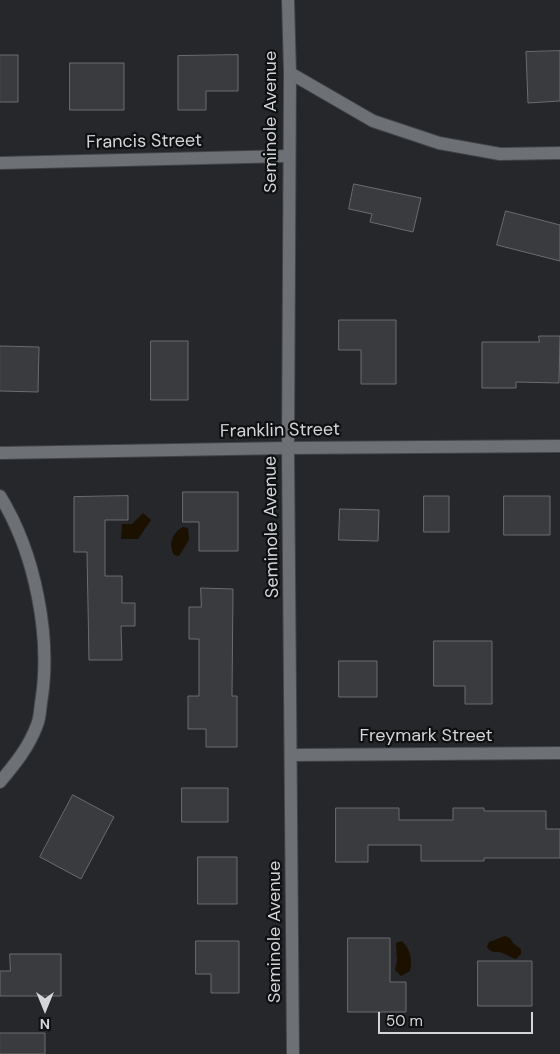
<!DOCTYPE html>
<style>
body{margin:0}
#map{position:relative;width:560px;height:1054px;overflow:hidden;background:#25272a;font-family:"DM Sans",sans-serif}
canvas{display:block}
.north{position:absolute;left:20px;top:984px;width:50px;height:50px;-webkit-text-stroke:4px #0f1011;paint-order:stroke;rotate:180deg;font-size:14px;font-weight:700;line-height:20px;text-align:center;color:#d3d5d7}
.north::after{content:'';display:block;margin:auto;width:18px;height:22px;background:#d3d5d7;clip-path:polygon(50% 0,100% 100%,50% 72%,0 100%)}
.scale{position:absolute;left:378px;top:1012px;width:155px;height:22px;box-sizing:border-box;border:2px solid #d3d5d7;border-top:0;padding-left:6px;font-size:15px;line-height:18px;white-space:nowrap;color:#d3d5d7;-webkit-text-stroke:4px #0f1011;paint-order:stroke}
</style>
<div id="map">
<canvas width="560" height="1054"></canvas>
<div class="north">N</div>
<div class="scale">50 m</div>
</div>
<script>
const ctx = document.querySelector('canvas').getContext('2d');
ctx.lineJoin = 'round';
function fillPath(path, color) {
  ctx.fillStyle = color;
  ctx.fill(path, 'evenodd');
}
function trace(path, color, width, dash) {
  ctx.strokeStyle = color;
  ctx.lineWidth = width;
  ctx.lineCap = dash ? 'butt' : 'round';
  ctx.setLineDash(dash || []);
  ctx.stroke(path);
}
function label(font, color, halo, rows, align = 'center') {
  ctx.font = font + ' "DM Sans",sans-serif';
  ctx.lineWidth = 4.5;
  ctx.setLineDash([]);
  ctx.textBaseline = 'middle';
  ctx.strokeStyle = halo;
  ctx.fillStyle = color;
  for (const [text, x, y, turn = 0] of rows) {
    ctx.save();
    ctx.translate(x, y);
    ctx.rotate((+turn || 0) * Math.PI / 180);
    ctx.textAlign = isNaN(turn) ? turn : align;
    if (halo) ctx.strokeText(text, 0, 0);
    ctx.fillText(text, 0, 0);
    ctx.restore();
  }
}
const water = new Path2D(`
 M 143,513 L 151,520 L 138,539 L 121,539 L 122,524 L 132,524 Z
 M 183,527 L 188,528 L 189,540 L 179,556 L 174,555 C 168,544 172,533 183,527 Z
 M 505,936 L 510,938 L 513,943 L 521,949 L 521,954 L 516,959 C 511,958 510,956 505,954 C 498,950 492,955 487,947 L 489,942 Z
 M 402,941 C 410,949 413,960 410,971 L 401,976 L 395,970 L 397,961 L 396,943 Z`);
const building = new Path2D(`
 M 560,51 L 560,101 L 528,103 L 526,52 Z
 M 0,55 L 18,55 L 18,102 L 0,102 Z
 M 238,55 L 238,91 L 206,91 L 206,110 L 178,110 L 178,56 Z
 M 70,63 L 124,63 L 124,110 L 70,110 Z
 M 354,184 L 421,198 L 413,232 L 370,222 L 372,214 L 349,209 Z
 M 506,211 L 560,225 L 560,261 L 497,245 Z
 M 339,320 L 396,320 L 396,384 L 361,384 L 361,350 L 339,350 Z
 M 539,336 L 560,336 L 559,383 L 516,382 L 516,388 L 482,388 L 482,342 L 539,342 Z
 M 151,341 L 188,341 L 188,400 L 151,400 Z
 M 0,346 L 39,347 L 38,392 L 0,391 Z
 M 183,492 L 238,492 L 238,551 L 199,551 L 199,522 L 183,522 Z
 M 128,496 L 128,520 L 105,520 L 105,576 L 122,576 L 122,603 L 135,603 L 135,626 L 121,626 L 122,660 L 89,660 L 87,552 L 74,552 L 74,497 Z
 M 424,496 L 449,496 L 449,532 L 424,532 Z
 M 504,496 L 550,496 L 550,535 L 504,535 Z
 M 340,509 L 379,510 L 378,541 L 339,540 Z
 M 201,588 L 233,589 L 232,696 L 237,696 L 237,747 L 206,747 L 206,729 L 188,729 L 188,696 L 199,696 L 199,639 L 189,639 L 189,607 L 201,607 Z
 M 434,641 L 492,641 L 492,704 L 465,704 L 465,686 L 434,686 Z
 M 339,661 L 377,661 L 377,697 L 339,697 Z
 M 182,788 L 228,788 L 228,822 L 182,822 Z
 M 73,795 L 114,817 L 81,879 L 40,857 Z
 M 336,808 L 399,808 L 399,820 L 453,820 L 453,808 L 484,808 L 484,811 L 546,811 L 546,829 L 560,829 L 560,858 L 484,858 L 484,861 L 421,861 L 421,845 L 368,845 L 368,862 L 336,862 Z
 M 198,857 L 237,857 L 237,904 L 198,904 Z
 M 348,938 L 390,938 L 390,982 L 406,982 L 406,1012 L 348,1012 Z
 M 196,941 L 239,941 L 239,993 L 211,993 L 211,974 L 196,974 Z
 M 10,954 L 61,954 L 61,996 L 0,996 L 0,971 L 10,971 Z
 M 478,961 L 532,961 L 532,1006 L 478,1006 Z
 M 0,1033 L 45,1033 L 45,1054 L 0,1054 Z`);
const minor = new Path2D(`
 M 290,73 L 373,121 L 439,143 L 500,154 L 560,153
 M 0,163 L 288,156
 M 0,453 L 288,448 L 560,446
 M 0,496 C 35,553 52,637 41,703 C 40,710 40,718 37,725 C 29,747 15,764 0,782
 M 292,755 L 560,753`);
const tertiary = new Path2D(`
 M 288,0 L 290,73 L 288,448 L 293,1054`);
const streetNames = [
 ["Seminole Avenue",271,122,-90],
 ["Francis Street",144,142,-1],
 ["Franklin Street",280,431,-1],
 ["Seminole Avenue",272,527,-91],
 ["Freymark Street",426,736],
 ["Seminole Avenue",275,932,-90]
];
fillPath(water, '#1c1000');
fillPath(building, '#393b3f');
trace(building, '#6a6c70', 1);
trace(minor, '#414346', 14);
trace(tertiary, '#414346', 14);
trace(minor, '#6d7074', 12);
trace(tertiary, '#6d7074', 12);
label('18px', '#d3d5d7', '#0f1011', streetNames);
</script>
